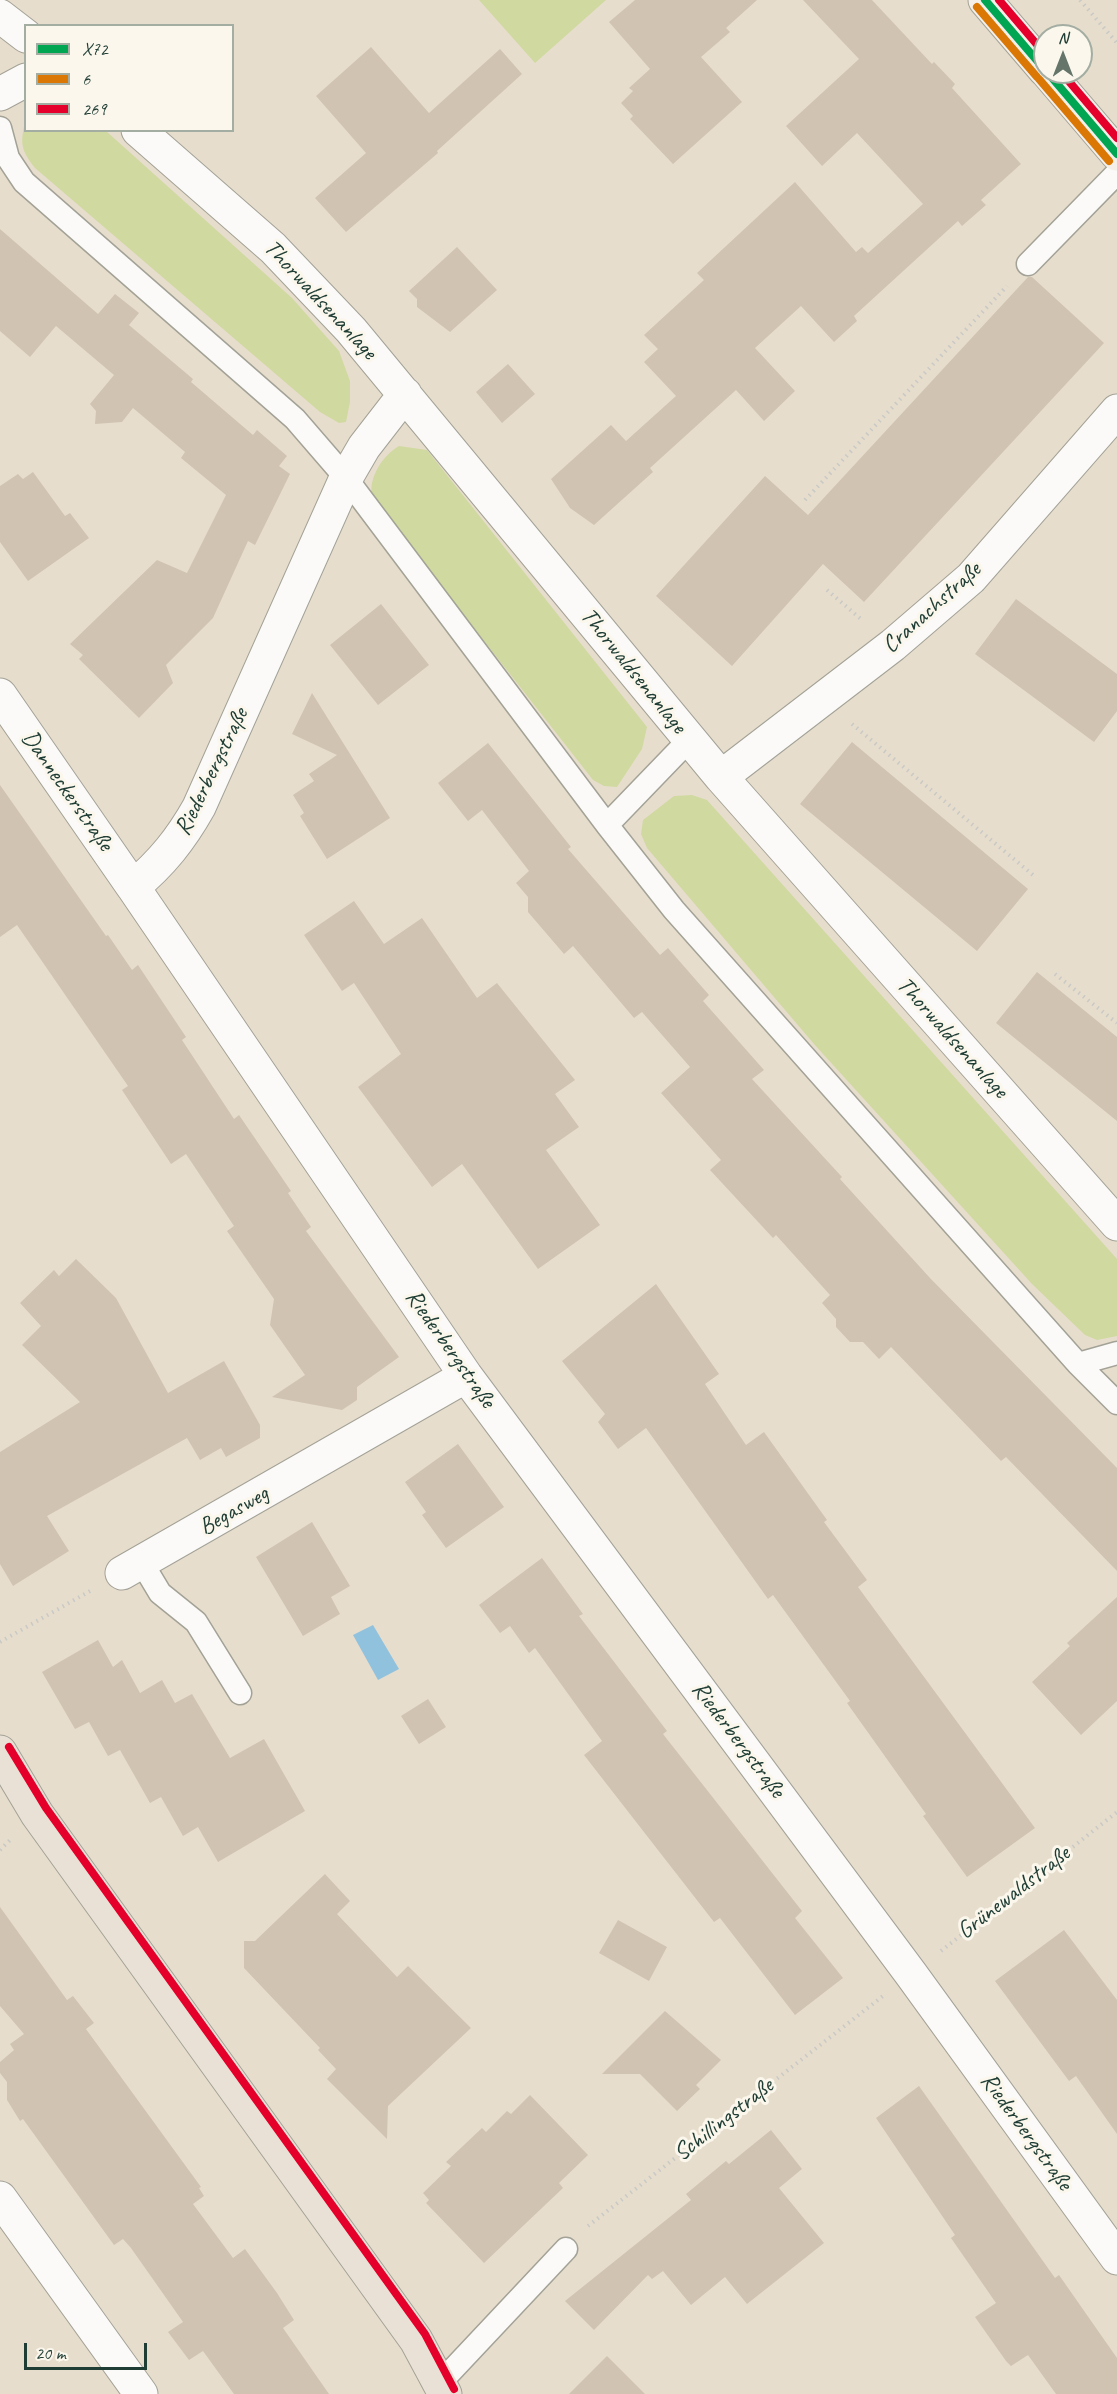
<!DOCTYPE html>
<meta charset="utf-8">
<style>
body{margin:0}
#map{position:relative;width:1117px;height:2394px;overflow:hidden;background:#e7ddcd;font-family:Caveat,sans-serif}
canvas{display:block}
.legend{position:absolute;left:24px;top:24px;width:210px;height:108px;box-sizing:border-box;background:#fbf7ec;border:2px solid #a3ada2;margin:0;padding:8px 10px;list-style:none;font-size:18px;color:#1f3d34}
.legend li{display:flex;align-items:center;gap:12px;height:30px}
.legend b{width:30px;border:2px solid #a3ada2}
.north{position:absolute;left:1033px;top:24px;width:60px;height:60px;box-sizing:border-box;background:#fbf7ec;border:2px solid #a3ada2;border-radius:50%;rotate:0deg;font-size:16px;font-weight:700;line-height:24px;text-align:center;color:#1f3d34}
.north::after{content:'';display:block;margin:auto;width:21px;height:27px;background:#65756a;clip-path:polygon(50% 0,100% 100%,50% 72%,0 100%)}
.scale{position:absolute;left:24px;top:2343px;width:123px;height:27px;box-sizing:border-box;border:3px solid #1f3d34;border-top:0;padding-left:8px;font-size:18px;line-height:21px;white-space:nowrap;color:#1f3d34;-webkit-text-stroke:4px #fbf7ec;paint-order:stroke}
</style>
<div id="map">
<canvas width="1117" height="2394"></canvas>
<ul class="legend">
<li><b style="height:8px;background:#00a651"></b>X72</li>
<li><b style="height:8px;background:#da7705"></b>6</li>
<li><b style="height:8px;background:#e4002b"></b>269</li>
</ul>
<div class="north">N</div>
<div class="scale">20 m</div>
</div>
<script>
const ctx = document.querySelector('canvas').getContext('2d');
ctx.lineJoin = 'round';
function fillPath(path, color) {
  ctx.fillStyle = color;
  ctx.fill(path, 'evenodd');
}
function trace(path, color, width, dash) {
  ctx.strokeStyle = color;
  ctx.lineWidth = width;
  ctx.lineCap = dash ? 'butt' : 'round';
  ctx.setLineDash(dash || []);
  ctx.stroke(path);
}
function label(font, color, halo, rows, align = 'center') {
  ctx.font = font + ' Caveat,sans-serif';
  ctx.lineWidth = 6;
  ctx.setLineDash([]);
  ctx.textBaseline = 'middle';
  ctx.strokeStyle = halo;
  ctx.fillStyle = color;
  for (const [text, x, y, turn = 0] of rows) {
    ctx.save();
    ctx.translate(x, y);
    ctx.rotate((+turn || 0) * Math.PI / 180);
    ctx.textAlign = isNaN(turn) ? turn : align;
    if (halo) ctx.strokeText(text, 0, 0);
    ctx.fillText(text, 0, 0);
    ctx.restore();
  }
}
const green = new Path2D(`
 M 479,0 L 606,0 L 535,63 Z
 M 25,122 L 26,130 L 106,131 L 292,298 L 339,351 L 350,381 L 350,402 L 346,422 L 339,423 L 320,412 L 35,168 C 21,150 20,144 25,122 Z
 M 399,446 L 427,450 L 647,727 L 642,749 L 617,787 L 604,786 L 593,780 L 372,498 C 368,478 382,456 399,446 Z
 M 692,795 L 707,800 L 1117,1259 L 1117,1336 L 1097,1340 L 1085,1335 L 1032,1284 L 814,1044 L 647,848 L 641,834 L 643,820 L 674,796 Z`);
const water = new Path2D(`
 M 373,1625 L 399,1669 L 378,1680 L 353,1635 Z`);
const building = new Path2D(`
 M 635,0 L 757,0 L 726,28 L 730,32 L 701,57 L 742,102 L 673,164 L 630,119 L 633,116 L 621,103 L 633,91 L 629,88 L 650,69 L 609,22 Z
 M 803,0 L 872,0 L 932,64 L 934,62 L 955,84 L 952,88 L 1021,164 L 981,200 L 986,205 L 962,226 L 958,221 L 854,316 L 857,321 L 834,342 L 801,306 L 755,348 L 795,391 L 764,421 L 736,390 L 650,468 L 653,472 L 594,525 L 570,508 L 551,479 L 611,425 L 626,441 L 676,396 L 644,362 L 658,349 L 644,335 L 704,280 L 697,273 L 795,182 L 856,252 L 862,247 L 868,253 L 923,204 L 857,133 L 822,166 L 786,126 L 859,59 Z
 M 371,47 L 429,113 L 500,49 L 522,74 L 437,151 L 438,153 L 346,232 L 315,198 L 366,153 L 316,96 Z
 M 0,229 L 98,314 L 115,294 L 139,313 L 129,325 L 193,379 L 191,382 L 253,435 L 257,430 L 287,456 L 279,466 L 290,474 L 255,545 L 248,541 L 213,618 L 166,665 L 173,683 L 139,718 L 79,659 L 83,655 L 70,644 L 157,560 L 187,573 L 226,495 L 181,458 L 185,452 L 133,408 L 122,422 L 95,424 L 96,411 L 90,404 L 114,375 L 56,326 L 30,357 L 0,331 Z
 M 457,247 L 497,290 L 450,332 L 417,307 L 417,299 L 409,291 Z
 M 1028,277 L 1032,277 L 1104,343 L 864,602 L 823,564 L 732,666 L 656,596 L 765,476 L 808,515 Z
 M 508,364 L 535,394 L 502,423 L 476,392 Z
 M 33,472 L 65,516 L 70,513 L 89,538 L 28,581 L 0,542 L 0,486 L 18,474 L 23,479 Z
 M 1016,599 L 1117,674 L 1117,711 L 1094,742 L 975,654 Z
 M 381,604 L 429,665 L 378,705 L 330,645 Z
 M 312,693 L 390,818 L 327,859 L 300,816 L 304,813 L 293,795 L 314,781 L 309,774 L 337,755 L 292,734 Z
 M 852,742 L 1028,889 L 977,951 L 800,804 Z
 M 488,743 L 571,847 L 568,849 L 660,955 L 668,948 L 709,995 L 703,1001 L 764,1070 L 752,1079 L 842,1177 L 840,1179 L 930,1278 L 1117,1468 L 1117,1571 L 1006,1457 L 1001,1461 L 891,1347 L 879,1359 L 863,1342 L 850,1342 L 836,1327 L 836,1319 L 822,1303 L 830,1295 L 776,1235 L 773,1238 L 710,1170 L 721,1160 L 661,1093 L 690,1067 L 642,1012 L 634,1018 L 573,946 L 564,954 L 528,912 L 528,897 L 516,883 L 529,871 L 482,810 L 468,821 L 438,783 Z
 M 0,785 L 106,936 L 108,935 L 132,970 L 138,965 L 186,1037 L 182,1040 L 234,1119 L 239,1115 L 291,1191 L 288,1193 L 311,1227 L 306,1231 L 399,1357 L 357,1387 L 357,1400 L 342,1410 L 272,1397 L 305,1375 L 270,1325 L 274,1299 L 227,1231 L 234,1226 L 186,1154 L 171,1164 L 122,1090 L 128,1086 L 17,925 L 0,937 Z
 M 354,901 L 384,944 L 422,918 L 477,998 L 497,983 L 575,1080 L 555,1094 L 579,1127 L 546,1150 L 600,1225 L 538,1269 L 462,1164 L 432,1187 L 358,1087 L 401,1054 L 354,983 L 342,991 L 304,935 Z
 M 1037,972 L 1117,1037 L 1117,1121 L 996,1023 Z
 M 76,1259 L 116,1298 L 168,1393 L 224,1361 L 260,1425 L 260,1438 L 226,1457 L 221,1448 L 200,1460 L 187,1438 L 47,1516 L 69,1551 L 13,1586 L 0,1564 L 0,1452 L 80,1402 L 22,1345 L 41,1326 L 20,1303 L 54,1270 L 59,1276 Z
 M 656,1284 L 719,1374 L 705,1384 L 746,1445 L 764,1432 L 827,1520 L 824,1522 L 867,1580 L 858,1587 L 1035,1828 L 967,1877 L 923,1816 L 926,1814 L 847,1703 L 850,1701 L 773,1595 L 768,1599 L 646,1428 L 618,1449 L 598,1422 L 605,1414 L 562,1361 Z
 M 458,1444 L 504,1507 L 446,1548 L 422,1515 L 426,1512 L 405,1482 Z
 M 312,1522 L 350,1586 L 331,1597 L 340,1614 L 303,1636 L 256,1557 Z
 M 542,1558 L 583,1614 L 579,1616 L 667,1731 L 663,1734 L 802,1911 L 795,1918 L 843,1978 L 795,2015 L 720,1918 L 714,1922 L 584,1755 L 602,1741 L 535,1648 L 529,1653 L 510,1626 L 500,1633 L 479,1605 Z
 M 1117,1597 L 1117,1701 L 1081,1735 L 1032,1682 L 1070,1646 L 1067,1643 Z
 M 98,1640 L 113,1667 L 122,1660 L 140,1693 L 162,1680 L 175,1703 L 192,1694 L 230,1758 L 264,1739 L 305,1811 L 218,1862 L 198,1827 L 183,1836 L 161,1797 L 150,1803 L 120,1750 L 108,1756 L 89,1722 L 75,1729 L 42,1672 Z
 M 428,1699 L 446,1727 L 419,1744 L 401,1716 Z
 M 325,1874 L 350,1901 L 337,1914 L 397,1977 L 408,1966 L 471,2028 L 388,2106 L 387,2139 L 327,2079 L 336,2069 L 318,2050 L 320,2048 L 244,1968 L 244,1941 L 255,1941 Z
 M 0,1907 L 67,2000 L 73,1996 L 94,2023 L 86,2029 L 201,2187 L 199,2188 L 204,2196 L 193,2204 L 233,2258 L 245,2249 L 277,2293 L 294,2320 L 283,2328 L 329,2394 L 234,2394 L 203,2351 L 189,2360 L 168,2332 L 183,2322 L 131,2248 L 123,2239 L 114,2245 L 23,2119 L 20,2121 L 7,2100 L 7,2082 L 0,2073 L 0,2062 L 14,2050 L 10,2044 L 24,2034 L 0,2006 Z
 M 618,1920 L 667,1947 L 649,1981 L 599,1953 Z
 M 1064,1930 L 1117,2000 L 1117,2134 L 1076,2076 L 1069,2081 L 995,1981 Z
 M 665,2011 L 721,2060 L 696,2085 L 700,2089 L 677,2111 L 640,2074 L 602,2074 Z
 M 919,2086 L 1055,2278 L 1059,2275 L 1117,2358 L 1117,2394 L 1056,2394 L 1028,2355 L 1011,2366 L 1006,2361 L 975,2317 L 996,2303 L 951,2238 L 955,2235 L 876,2118 Z
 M 530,2095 L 588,2155 L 559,2183 L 563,2188 L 484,2263 L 426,2203 L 429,2200 L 423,2193 L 451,2166 L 446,2162 L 482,2128 L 486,2132 L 507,2111 L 511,2114 Z
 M 771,2130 L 802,2169 L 779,2188 L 824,2243 L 747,2304 L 725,2277 L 691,2305 L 663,2271 L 652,2279 L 648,2275 L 594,2330 L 565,2301 L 691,2200 L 686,2194 L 726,2161 L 729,2164 Z
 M 607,2356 L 645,2394 L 569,2394 Z`);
const path = new Path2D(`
 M 1080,0 L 1117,43
 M 805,500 L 1007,286
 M 827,590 L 862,620
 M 852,724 L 1033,875
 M 1055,974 L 1117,1023
 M 0,1642 L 90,1591
 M 0,1850 L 10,1840
 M 941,1951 L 1117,1812
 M 588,2226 L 883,1996`);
const service = new Path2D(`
 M 0,128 L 8,158 L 24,182 L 295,419 L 346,478 L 607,825
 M 1028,264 L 1117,173
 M 689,740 L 607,825 L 674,910 L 1078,1364 L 1117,1353
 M 1078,1364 L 1117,1403
 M 142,1563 L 160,1593 L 196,1622 L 240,1693
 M 440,2383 L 566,2249`);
const minor = new Path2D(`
 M 0,16 L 26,36
 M 0,94 L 26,80
 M 138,130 L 273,248 L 351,330 L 721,777 L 1117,1224
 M 405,394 L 364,447 L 346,478 L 199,807 C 181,839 162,863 133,887 L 466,1376 L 911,1974 L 1117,2258
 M 0,695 L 133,887
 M 721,777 L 893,645 L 971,578 L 1117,411
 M 122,1573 L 466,1376
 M 0,2198 L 141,2394`);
const secondary = new Path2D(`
 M 985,0 L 1045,70
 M 1047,72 L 1117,154`);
const primary = new Path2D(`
 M 0,1752 L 37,1814 L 416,2340 L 445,2394`);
const bus1 = new Path2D(`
 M 985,0 L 1045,70
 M 1047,72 L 1117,154`);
const bus2 = new Path2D(`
 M 977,7 L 1037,77
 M 1039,79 L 1109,161`);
const bus3 = new Path2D(`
 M 999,0 L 1045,54
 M 1061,72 L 1117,138
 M 9,1747 L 46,1808 L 425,2334 L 454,2389`);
const streetNames = [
 ["Thorwaldsenanlage",320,300,47],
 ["Cranachstraße",932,608,-42],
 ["Thorwaldsenanlage",633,671,51],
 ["Riederbergstraße",212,772,-64],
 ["Danneckerstraße",67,791,55],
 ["Thorwaldsenanlage",952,1038,48],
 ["Riederbergstraße",450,1349,55],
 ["Begasweg",234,1511,-30],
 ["Riederbergstraße",738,1740,53],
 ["Grünewaldstraße",1014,1893,-38],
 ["Schillingstraße",724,2120,-38],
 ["Riederbergstraße",1026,2132,54]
];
fillPath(green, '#d0d9a0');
fillPath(water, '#91c2dd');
fillPath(building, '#d0c3b2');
trace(service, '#a3a297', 25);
trace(minor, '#a3a297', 35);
trace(secondary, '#a3a297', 35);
trace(primary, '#a3a297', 35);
trace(path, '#c9c9c5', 4, [1.5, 4.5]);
trace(service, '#fbfaf8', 22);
trace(minor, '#fbfaf8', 33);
trace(secondary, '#f4f0e9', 33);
trace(primary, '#e9e1d5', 33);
trace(bus1, '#00a651', 8);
trace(bus2, '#da7705', 8);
trace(bus3, '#e4002b', 8);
label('24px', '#1f3d34', '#fbf7ec', streetNames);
</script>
